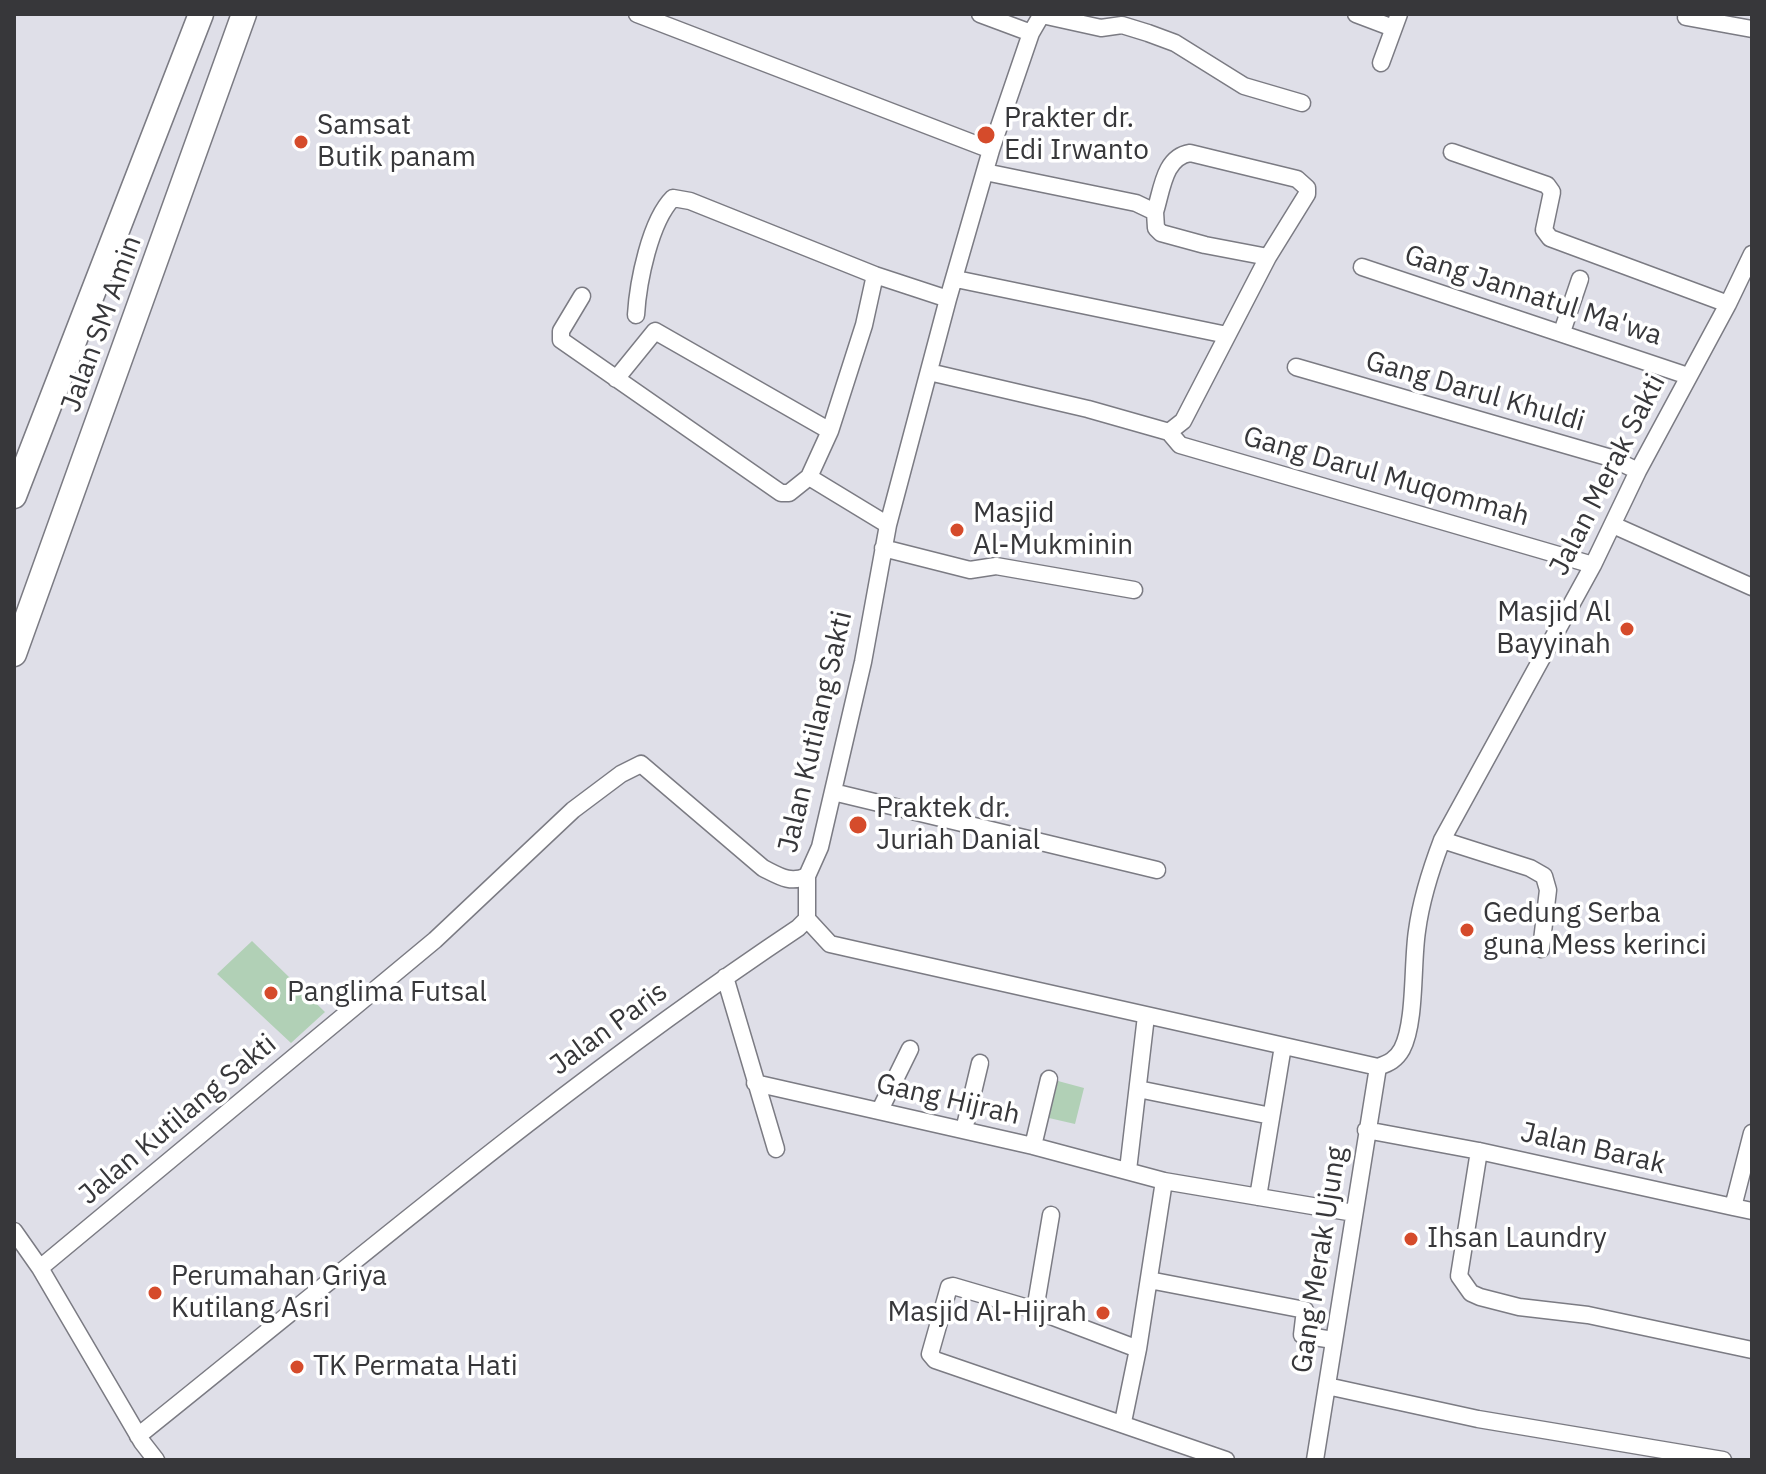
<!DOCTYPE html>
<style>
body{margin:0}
#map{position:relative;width:1766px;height:1474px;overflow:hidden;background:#dfdfe8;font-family:"IBM Plex Sans",sans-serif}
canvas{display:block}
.frame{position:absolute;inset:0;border:16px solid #37373a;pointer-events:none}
</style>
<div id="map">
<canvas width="1766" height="1474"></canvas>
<div class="frame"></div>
</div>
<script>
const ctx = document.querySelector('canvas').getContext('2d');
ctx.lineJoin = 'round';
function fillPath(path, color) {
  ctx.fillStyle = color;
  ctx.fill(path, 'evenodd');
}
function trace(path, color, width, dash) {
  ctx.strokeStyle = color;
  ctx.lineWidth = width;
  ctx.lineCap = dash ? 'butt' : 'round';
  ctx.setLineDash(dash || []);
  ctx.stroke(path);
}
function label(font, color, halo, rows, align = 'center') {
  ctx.font = font + ' "IBM Plex Sans",sans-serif';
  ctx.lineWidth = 7;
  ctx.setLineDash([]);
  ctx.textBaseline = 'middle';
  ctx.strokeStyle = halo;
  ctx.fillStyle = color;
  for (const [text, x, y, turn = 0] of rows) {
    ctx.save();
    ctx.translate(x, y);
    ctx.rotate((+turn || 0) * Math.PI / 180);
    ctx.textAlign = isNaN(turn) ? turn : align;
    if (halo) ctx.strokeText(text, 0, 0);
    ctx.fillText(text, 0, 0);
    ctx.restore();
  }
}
const green = new Path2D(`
 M 252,941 L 325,1012 L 291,1043 L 217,974 Z
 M 1058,1081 L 1084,1088 L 1075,1124 L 1049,1118 Z`);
const street = new Path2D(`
 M 637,14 L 991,150
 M 980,14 L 1031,33
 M 1356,14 L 1393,28
 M 1042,15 L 1101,28 L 1122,25 L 1148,33 L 1175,43 L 1244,86 L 1302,103
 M 1686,17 L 1752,29
 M 1381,63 L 1399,14
 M 1452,152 L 1547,185 L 1552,192 L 1544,230 L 1550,238 L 1728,304
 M 985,172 L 1136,203 L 1155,212 L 1156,228 L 1161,233 L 1205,245 L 1268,257
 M 1362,267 L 1688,376
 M 956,279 L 1227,335
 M 582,296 L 561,331 L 561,340 L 781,493 L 789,493 L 809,477 L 888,525
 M 636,315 C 638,282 650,221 673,198 L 690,201 L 875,275 L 948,299
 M 1562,332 L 1580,279
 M 1296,367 L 1611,458 L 1638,471
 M 929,372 L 1088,409 L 1169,432 L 1183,421 L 1268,257 L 1307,194 L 1307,188 L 1297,179 L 1190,153 C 1164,157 1162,190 1155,212
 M 616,379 L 655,331 L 830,431 L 809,477
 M 830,431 L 864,325 L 875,275
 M 1169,432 L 1180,445 L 1593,565
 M 1613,525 L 1752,587
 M 883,548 L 970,570 L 996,566 L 1134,590
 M 833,792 L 1157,870
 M 1442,840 L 1530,868 L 1544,876 L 1548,890 L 1541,949
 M 807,919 L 830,944 L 852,949 L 1378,1067
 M 725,977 L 776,1149
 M 1378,1067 C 1389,1063 1396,1060 1402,1049 C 1416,1022 1412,963 1417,931 C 1421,900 1431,869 1442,840 L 1593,565 L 1638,471 L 1728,304 L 1752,254
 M 755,1083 L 1033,1146 L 1164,1181 L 1354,1213
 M 1138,1089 L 1271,1116
 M 880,1110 L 910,1049
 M 964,1130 L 980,1063
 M 1366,1130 L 1479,1151 L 1733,1207 L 1752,1133
 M 1033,1146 L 1049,1079
 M 1479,1151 L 1459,1276 L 1471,1293 L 1480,1297 L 1519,1307 L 1588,1315 L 1752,1350
 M 1128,1170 L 1146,1016
 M 1258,1197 L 1283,1046
 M 1733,1207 L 1752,1211
 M 14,1231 L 40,1268 L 142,1442 L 156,1460
 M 40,1268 L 435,940 L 573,810 L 621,774 L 641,764 L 763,868 C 779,876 790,884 807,876 L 820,847 L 863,662 L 888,525 L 948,299 L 991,150 L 1031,33 L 1042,14
 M 1149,1280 L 1305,1310 L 1302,1335 L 1333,1340
 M 1035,1310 L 1051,1215
 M 1138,1349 L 1035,1310 L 953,1286 L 949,1287 L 930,1354 L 935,1360 L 1226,1460
 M 1327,1386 L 1478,1419 L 1723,1460
 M 1123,1422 L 1138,1349 L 1164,1181
 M 138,1436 C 355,1262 567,1082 798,928 L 807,919 L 807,876
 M 1315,1460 L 1378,1067`);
const primary = new Path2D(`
 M 14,496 L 201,14
 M 14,654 L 244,14`);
const markers = [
 [986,135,10,"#d54b2b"],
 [301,142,8,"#d54b2b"],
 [957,530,8,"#d54b2b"],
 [1627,629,8,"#d54b2b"],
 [858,825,10,"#d54b2b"],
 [1467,930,8,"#d54b2b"],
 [271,993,8,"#d54b2b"],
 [1411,1239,8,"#d54b2b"],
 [155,1293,8,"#d54b2b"],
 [1103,1313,8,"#d54b2b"],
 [297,1367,8,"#d54b2b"]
];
const poiNames = [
 ["Prakter dr.",1004,119],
 ["Edi Irwanto",1004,151],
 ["Samsat",317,126],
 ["Butik panam",317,158],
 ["Masjid",973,514],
 ["Al-Mukminin",973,546],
 ["Masjid Al",1611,613,"right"],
 ["Bayyinah",1611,645,"right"],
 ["Praktek dr.",876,809],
 ["Juriah Danial",876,841],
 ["Gedung Serba",1483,914],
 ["guna Mess kerinci",1483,946],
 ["Panglima Futsal",287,993],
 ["Ihsan Laundry",1427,1239],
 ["Perumahan Griya",171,1277],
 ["Kutilang Asri",171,1309],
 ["Masjid Al-Hijrah",1087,1313,"right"],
 ["TK Permata Hati",313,1367]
];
const streetNames = [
 ["Gang Jannatul Ma'wa",1533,296,18],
 ["Jalan SM Amin",102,324,-70],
 ["Gang Darul Khuldi",1475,392,16],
 ["Jalan Merak Sakti",1608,475,-63],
 ["Gang Darul Muqommah",1386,477,16],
 ["Jalan Kutilang Sakti",816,732,-77],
 ["Jalan Paris",609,1029,-36],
 ["Gang Hijrah",948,1100,13],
 ["Jalan Kutilang Sakti",178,1120,-40],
 ["Jalan Barak",1593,1149,13],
 ["Gang Merak Ujung",1320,1260,-81]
];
fillPath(green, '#b1d0b6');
trace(street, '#7b7b83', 19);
trace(primary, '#7b7b83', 27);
trace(street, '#fff', 16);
trace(primary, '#fff', 24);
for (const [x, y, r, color] of markers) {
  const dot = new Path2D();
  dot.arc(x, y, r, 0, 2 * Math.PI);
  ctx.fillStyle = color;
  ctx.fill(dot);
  trace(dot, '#fff', 3);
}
label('28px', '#37373a', '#fff', poiNames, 'left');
label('28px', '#37373a', '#fff', streetNames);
</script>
